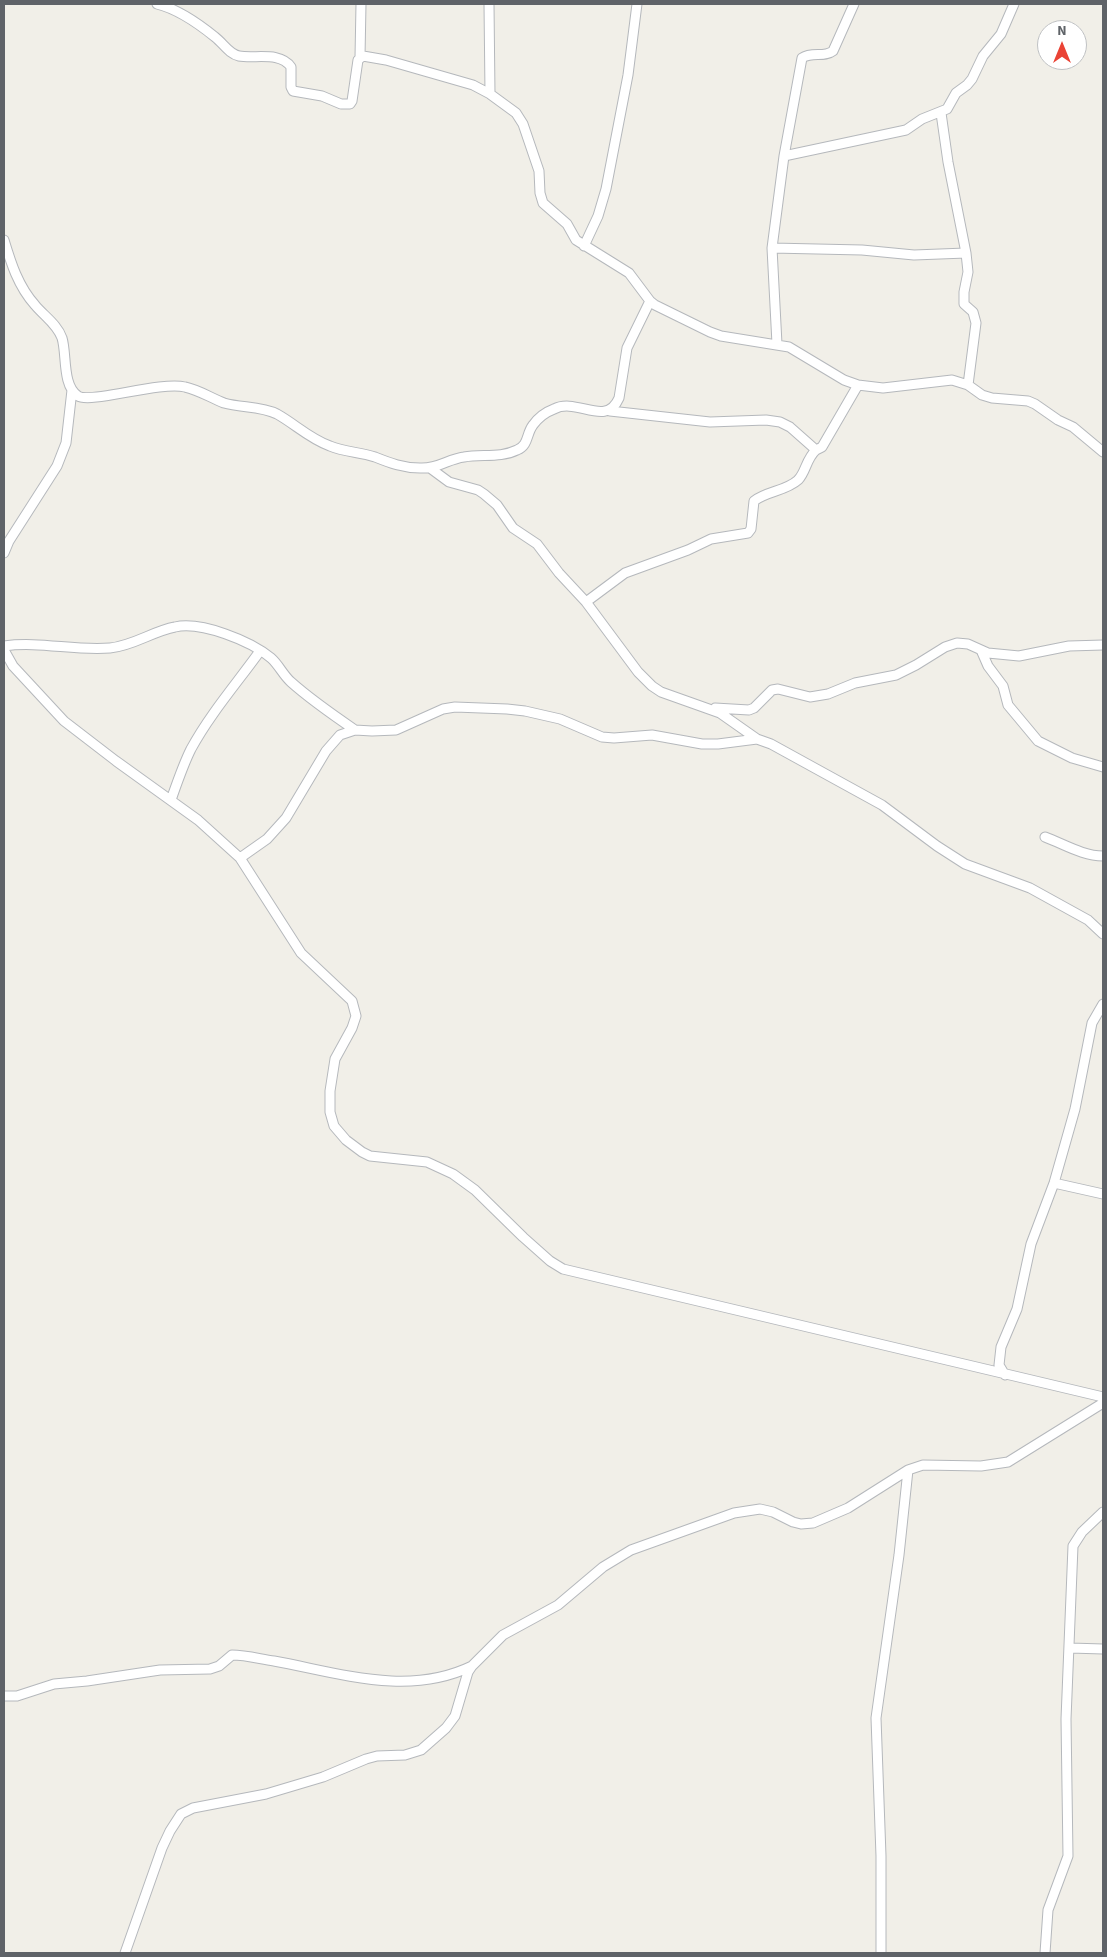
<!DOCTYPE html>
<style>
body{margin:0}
#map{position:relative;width:1107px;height:1957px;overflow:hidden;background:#f1efe8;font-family:"Source Sans 3",sans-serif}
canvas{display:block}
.frame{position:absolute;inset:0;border:5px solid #5f6368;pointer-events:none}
.north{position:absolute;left:1037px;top:20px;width:50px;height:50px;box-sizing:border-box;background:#fff;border:1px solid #bfc1c3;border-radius:50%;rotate:0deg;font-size:14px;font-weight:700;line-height:20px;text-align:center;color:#5f6368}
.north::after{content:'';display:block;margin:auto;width:18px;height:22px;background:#ea4335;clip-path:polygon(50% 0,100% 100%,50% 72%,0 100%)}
</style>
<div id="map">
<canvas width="1107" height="1957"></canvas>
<div class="frame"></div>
<div class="north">N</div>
</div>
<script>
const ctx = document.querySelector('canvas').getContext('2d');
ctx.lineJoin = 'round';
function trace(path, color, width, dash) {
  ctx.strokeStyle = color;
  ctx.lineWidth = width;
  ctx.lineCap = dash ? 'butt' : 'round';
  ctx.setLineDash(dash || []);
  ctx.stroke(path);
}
const minor = new Path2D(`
 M 157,4 C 178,9 199,24 215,37 C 223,43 229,54 239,56 C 255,59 280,51 291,67 L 291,87 L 293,91 L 322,96 L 341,104 L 350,104 L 352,101 L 358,60 L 363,56 L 386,60 L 473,85 L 490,94 L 516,113 L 523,124 L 539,171 L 540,193 L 543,203 L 567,224 L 576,240 L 629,273 L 650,301 L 655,305 L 710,332 L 721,336 L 789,347 L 844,380 L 858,385 L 883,388 L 952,380 L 968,385 L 982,395 L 992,398 L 1028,401 L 1035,404 L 1058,420 L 1073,427 L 1103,452
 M 489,4 L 490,94
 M 360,57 L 361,4
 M 941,113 L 948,162 L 966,253 L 968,272 L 964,292 L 964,304 L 973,312 L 976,323 L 968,385
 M 784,156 L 906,130 L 922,119 L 947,109 L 956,93 L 967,85 L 972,79 L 983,56 L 1001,34 L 1014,4
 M 4,240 C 11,263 18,286 35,305 C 44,316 57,324 62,338 C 67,354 62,386 78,396 C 90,404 160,381 185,387 C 199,390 211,398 224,403 C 241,408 261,406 277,414 C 295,424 310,439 330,446 C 344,452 360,452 375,457 C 390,463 403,468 420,468 C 438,469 448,459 464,457 C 482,454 501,458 517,450 C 529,445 526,434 533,425 C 538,418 546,412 554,409 C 577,397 606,428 619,398 L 627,348 L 650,301
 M 584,246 L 598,216 L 606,189 L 628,75 L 637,4
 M 772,248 L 862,250 L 914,255 L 966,253
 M 777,344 L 772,248 L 784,156 L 802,58 C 812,51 824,58 833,51 L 854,4
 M 610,411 L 710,422 L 766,420 L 780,422 L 790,427 L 816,450 L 822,447 L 858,385
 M 430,468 L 449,482 L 478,490 L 484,494 L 497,505 L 513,528 L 537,544 L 559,573 L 586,602 L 638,672 L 652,686 L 661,692 L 720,713 L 757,739
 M 4,553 L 9,541 L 57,466 L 66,443 L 72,390
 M 586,602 L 625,573 L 688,550 L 711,539 L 748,533 L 751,529 L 754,501 C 767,491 786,491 798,480 C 806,472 806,459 816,450
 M 4,646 C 40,641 74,651 110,648 C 133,646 153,631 175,627 C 201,621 251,641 271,658 C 279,665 283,675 291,682 C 310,699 333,715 355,730
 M 4,650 L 13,666 L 64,721 L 116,761 L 198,820 L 240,858 L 301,953 L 352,1001 L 356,1016 L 352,1028 L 335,1059 L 330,1091 L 330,1112 L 334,1126 L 346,1140 L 362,1152 L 370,1156 L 427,1162 L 453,1174 L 475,1190 L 523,1237 L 550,1261 L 563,1269 L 1103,1397
 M 981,650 L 988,666 L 1003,686 L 1008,705 L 1038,741 L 1072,758 L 1103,767
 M 715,708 L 749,710 L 754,708 L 772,690 L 778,689 L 810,697 L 828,694 L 855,683 L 896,675 L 916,665 L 945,647 L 957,643 L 968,644 L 988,653 L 1019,656 L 1069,646 L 1103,645
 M 171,800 C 177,783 183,765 191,749 C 210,714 237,683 260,651
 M 1045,837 C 1064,844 1083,856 1103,856
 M 240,858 L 267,839 L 286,818 L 326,751 L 340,735 L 355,730 L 372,731 L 396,730 L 443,709 L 455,707 L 507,709 L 525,711 L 560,719 L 602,737 L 614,738 L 652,735 L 702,744 L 718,744 L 757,739 L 771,744 L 882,805 L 937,846 L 965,864 L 1030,888 L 1088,920 L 1103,934
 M 1054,1183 L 1103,1194
 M 1005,1375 L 999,1365 L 1001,1347 L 1017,1309 L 1031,1244 L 1054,1183 L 1075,1109 L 1092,1023 L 1103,1004
 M 1070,1648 L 1103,1649
 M 4,1696 L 17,1696 L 54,1684 L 87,1681 L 160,1670 L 210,1669 L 219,1666 L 232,1655 C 246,1655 260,1659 274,1661 C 340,1673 408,1697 472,1666
 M 125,1953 L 162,1848 L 170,1831 L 181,1814 L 193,1808 L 266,1794 L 323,1777 L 366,1759 L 377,1756 L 405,1755 L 421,1750 L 446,1728 L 455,1716 L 468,1672 L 472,1666 L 503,1635 L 558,1605 L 603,1567 L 631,1550 L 734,1513 L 760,1509 L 773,1512 L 793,1522 L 801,1524 L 813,1523 L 848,1508 L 908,1470 L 923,1465 L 981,1466 L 1008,1462 L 1103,1403
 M 881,1953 L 881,1856 L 876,1718 L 899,1555 L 908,1470
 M 1045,1953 L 1048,1910 L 1068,1856 L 1066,1719 L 1073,1546 L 1082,1532 L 1103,1512`);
trace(minor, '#b5b8bc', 11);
trace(minor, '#fff', 9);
</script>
